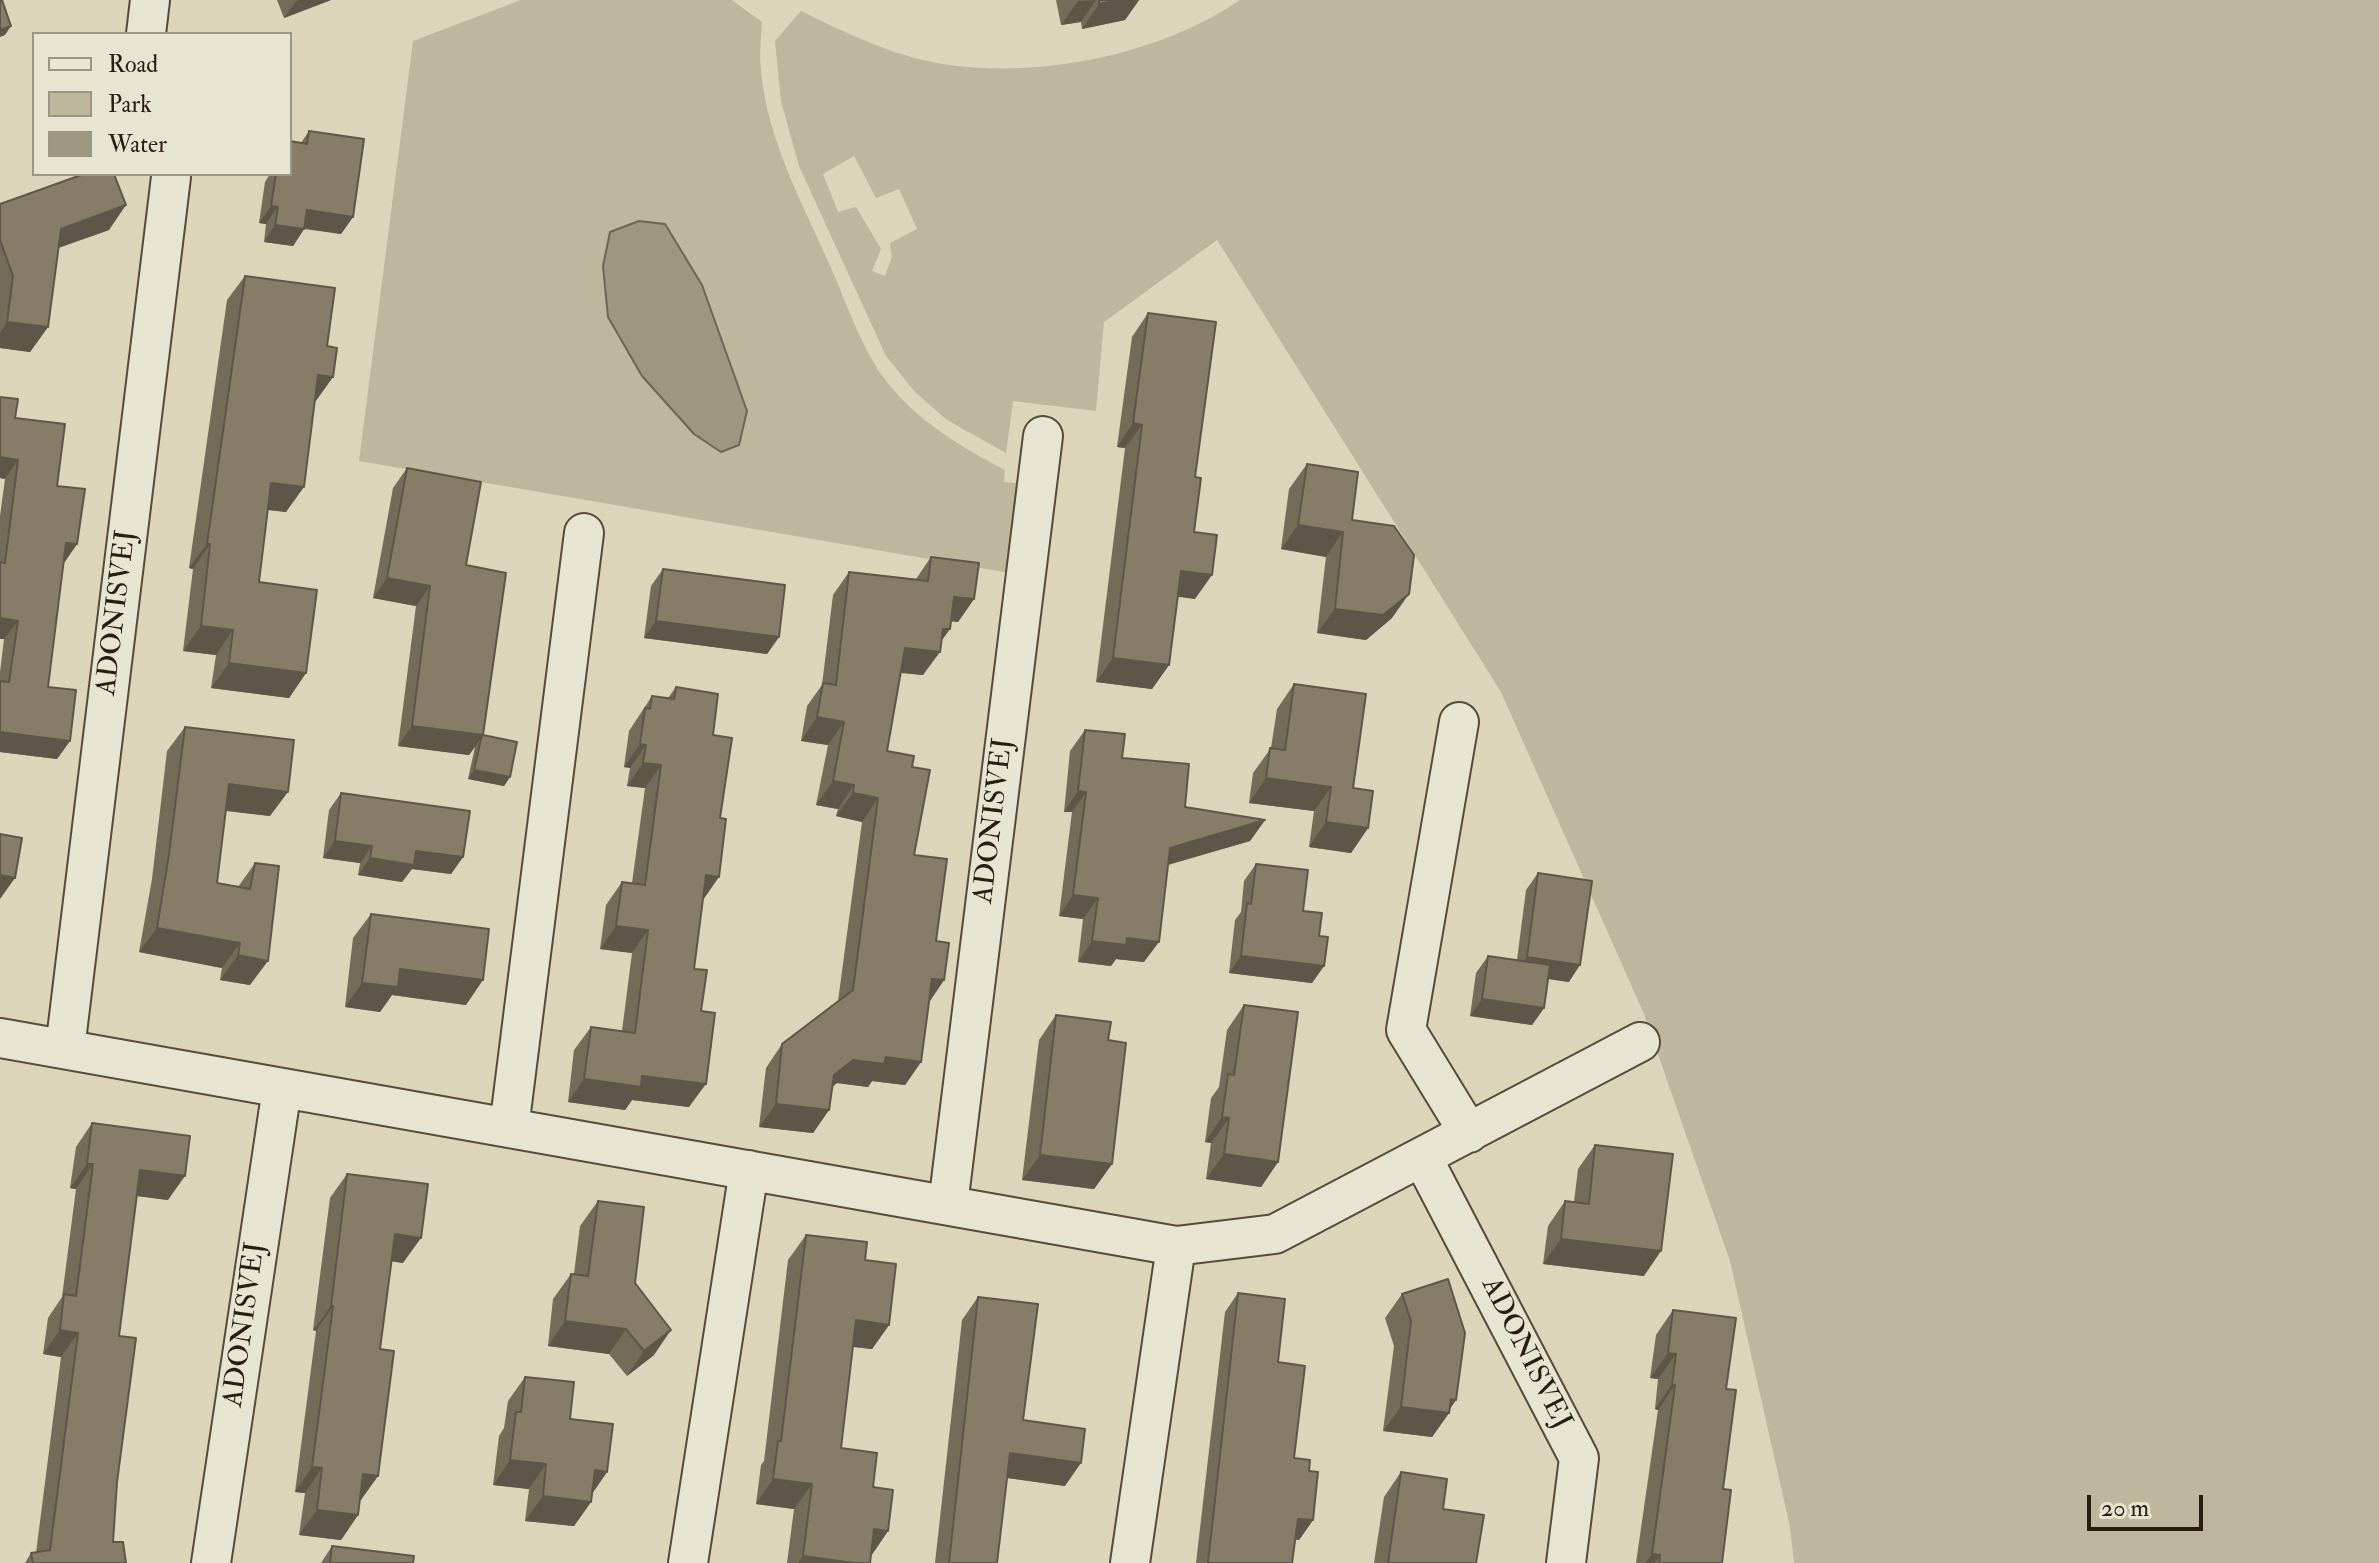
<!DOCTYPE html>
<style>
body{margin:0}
#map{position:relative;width:2379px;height:1563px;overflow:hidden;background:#dcd5ba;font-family:"IM FELL Double Pica",serif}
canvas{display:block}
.legend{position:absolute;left:32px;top:32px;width:260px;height:144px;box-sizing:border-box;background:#e8e4d2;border:2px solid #9c9484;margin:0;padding:10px 14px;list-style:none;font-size:24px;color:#2a1c10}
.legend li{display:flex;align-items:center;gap:16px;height:40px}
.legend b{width:40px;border:2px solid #9c9484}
.scale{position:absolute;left:2087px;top:1495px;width:116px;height:36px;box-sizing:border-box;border:4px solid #2a1c10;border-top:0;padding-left:10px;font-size:24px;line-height:28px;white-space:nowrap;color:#2a1c10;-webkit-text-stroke:6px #e8e4d2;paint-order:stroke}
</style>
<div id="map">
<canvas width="2379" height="1563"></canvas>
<ul class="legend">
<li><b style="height:10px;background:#e8e4d2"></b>Road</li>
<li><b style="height:22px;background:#beb69d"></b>Park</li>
<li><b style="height:22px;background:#9f9680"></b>Water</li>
</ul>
<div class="scale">20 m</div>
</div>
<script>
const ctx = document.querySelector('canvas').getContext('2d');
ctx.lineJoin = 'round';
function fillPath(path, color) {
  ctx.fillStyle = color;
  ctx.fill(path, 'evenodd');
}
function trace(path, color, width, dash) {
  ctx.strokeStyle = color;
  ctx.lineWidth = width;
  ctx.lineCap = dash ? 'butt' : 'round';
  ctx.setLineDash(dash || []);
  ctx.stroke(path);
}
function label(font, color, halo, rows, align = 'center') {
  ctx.font = font + ' "IM FELL Double Pica",serif';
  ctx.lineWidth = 6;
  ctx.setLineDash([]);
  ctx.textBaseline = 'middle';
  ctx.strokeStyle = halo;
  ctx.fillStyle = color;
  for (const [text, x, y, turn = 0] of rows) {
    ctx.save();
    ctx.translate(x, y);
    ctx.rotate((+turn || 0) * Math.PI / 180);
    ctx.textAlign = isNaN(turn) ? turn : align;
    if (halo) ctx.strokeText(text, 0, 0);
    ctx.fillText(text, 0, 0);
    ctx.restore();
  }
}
const green = new Path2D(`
 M 521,0 L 732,0 L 762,22 C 761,38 759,55 761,70 C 767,141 804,206 832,270 C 846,303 861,345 881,374 C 912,418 959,446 1005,470 L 1004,482 L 1027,484 L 1016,574 L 359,461 L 413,41 Z
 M 1240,0 L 2379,0 L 2379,1563 L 1794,1563 L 1790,1527 L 1730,1261 L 1644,1014 L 1501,692 L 1217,240 L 1104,322 L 1096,411 L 1013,401 L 1006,453 L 947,420 L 915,392 L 886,356 L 799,166 L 781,101 L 775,41 L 801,11 C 848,34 897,58 949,65 C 1044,78 1161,54 1240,0 ZM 854,156 L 876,198 L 899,189 L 917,229 L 890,243 L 892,257 L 885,276 L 872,271 L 881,249 L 856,207 L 838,212 L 823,174 Z`);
const water = new Path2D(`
 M 639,221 L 665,224 L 702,285 L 747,411 L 739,445 L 721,452 L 694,434 L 642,376 L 608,317 L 603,266 L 610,232 Z`);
const street = new Path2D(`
 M 146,34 L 150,0
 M 1459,722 L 1406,1030 L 1469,1133
 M 0,1038 L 1176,1246 L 1275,1234 L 1640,1042
 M 65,1049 L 171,177
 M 509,1128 L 584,533
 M 1422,1157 L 1579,1458 L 1566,1563
 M 948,1205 L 1043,436
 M 211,1563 L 282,1088
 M 688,1563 L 749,1170
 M 1130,1563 L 1176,1246`);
const wall = new Path2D(`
 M 277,0 L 331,0 L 284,18 Z
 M 1056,0 L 1139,0 L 1125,20 L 1082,29 L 1081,22 L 1061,25 Z
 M 309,131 L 353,217 L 341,234 L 304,229 L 293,246 L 264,242 L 266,224 L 259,223 L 265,182 L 270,174 L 290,174 L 301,143 Z
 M 0,204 L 109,230 L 58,248 L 48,327 L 30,352 L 0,348 Z
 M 245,276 L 327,346 L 333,377 L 315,402 L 286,512 L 268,510 L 259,582 L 306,673 L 289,698 L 211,688 L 216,655 L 183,651 L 193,569 L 189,568 L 227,300 Z
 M 1148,313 L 1195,477 L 1194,532 L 1195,599 L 1177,596 L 1169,665 L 1152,689 L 1096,682 L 1125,448 L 1117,447 L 1132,337 Z
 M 0,397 L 15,418 L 57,486 L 77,544 L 64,563 L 48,687 L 70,741 L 57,759 L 0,752 L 0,672 L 4,639 L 0,639 L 0,516 L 5,479 L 0,478 Z
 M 1307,464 L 1352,520 L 1392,618 L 1366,640 L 1317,633 L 1326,557 L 1281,549 L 1289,489 Z
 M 407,468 L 466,565 L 483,735 L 510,777 L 504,786 L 468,779 L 475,747 L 469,755 L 398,746 L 416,606 L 373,598 L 393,488 Z
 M 931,557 L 974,599 L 958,622 L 951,621 L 950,629 L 941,641 L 923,675 L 900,673 L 887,751 L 912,767 L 914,855 L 936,941 L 944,980 L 929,1002 L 921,1062 L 905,1085 L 872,1081 L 868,1087 L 837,1083 L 832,1087 L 829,1110 L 813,1133 L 759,1127 L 766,1068 L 782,1044 L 838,1001 L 862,822 L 836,816 L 838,809 L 816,805 L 828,745 L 801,741 L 807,706 L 822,685 L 833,595 L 849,572 L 916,579 Z
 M 663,569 L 779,637 L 767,654 L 644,638 L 651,586 Z
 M 1294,684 L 1353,788 L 1368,828 L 1351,853 L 1309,847 L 1314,811 L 1249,803 L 1253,773 L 1271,748 L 1277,709 Z
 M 676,687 L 713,735 L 703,900 L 694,969 L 689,1107 L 632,1100 L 625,1110 L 568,1102 L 574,1050 L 591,1027 L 622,1031 L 632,953 L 600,949 L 606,905 L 622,882 L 632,883 L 645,788 L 627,786 L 630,768 L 624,767 L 629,731 L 652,696 L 668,698 Z
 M 185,727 L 270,816 L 226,811 L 217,883 L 238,887 L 255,863 L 250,985 L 220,980 L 222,968 L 139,952 L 152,879 L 167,751 Z
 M 1085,730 L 1185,807 L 1265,820 L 1250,841 L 1168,865 L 1144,962 L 1116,959 L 1111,966 L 1078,962 L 1083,919 L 1059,916 L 1072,812 L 1064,812 L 1070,751 Z
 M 341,793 L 463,857 L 451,874 L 412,869 L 402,882 L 358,875 L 360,863 L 323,858 L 329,810 Z
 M 1256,864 L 1303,911 L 1319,936 L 1324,966 L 1312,983 L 1229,973 L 1235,920 L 1241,912 L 1244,881 Z
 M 1538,873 L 1569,982 L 1548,979 L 1544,1008 L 1532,1025 L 1470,1016 L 1476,973 L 1488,956 L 1517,960 L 1526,890 Z
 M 371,914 L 466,1005 L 392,995 L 380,1012 L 345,1007 L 353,938 Z
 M 1244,1005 L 1278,1162 L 1261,1187 L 1206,1179 L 1211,1143 L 1205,1142 L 1211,1098 L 1219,1087 L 1227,1030 Z
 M 1056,1015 L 1108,1040 L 1112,1164 L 1094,1189 L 1022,1180 L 1039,1040 Z
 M 92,1123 L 168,1200 L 136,1196 L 119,1336 L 117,1482 L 113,1542 L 126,1563 L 25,1563 L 31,1553 L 36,1553 L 61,1357 L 43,1354 L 48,1318 L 62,1297 L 76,1189 L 70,1188 L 76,1147 Z
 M 1595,1145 L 1644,1276 L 1543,1264 L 1548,1226 L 1565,1201 L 1574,1202 L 1578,1169 Z
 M 347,1174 L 403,1263 L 391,1261 L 380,1349 L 378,1476 L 360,1500 L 358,1515 L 341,1540 L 299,1535 L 305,1493 L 295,1492 L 316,1331 L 313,1330 L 330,1198 Z
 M 598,1201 L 635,1283 L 654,1355 L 627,1376 L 609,1354 L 548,1346 L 553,1299 L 571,1274 L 574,1274 L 580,1226 Z
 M 806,1235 L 865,1260 L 889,1325 L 872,1349 L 853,1347 L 841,1448 L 873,1487 L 888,1531 L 871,1556 L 870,1563 L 787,1563 L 794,1509 L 756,1504 L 761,1465 L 764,1461 L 788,1260 Z
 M 1238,1293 L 1278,1362 L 1294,1458 L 1309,1471 L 1313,1520 L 1299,1540 L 1295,1539 L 1292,1563 L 1196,1563 L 1225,1312 Z
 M 1402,1294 L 1456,1400 L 1450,1409 L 1449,1413 L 1432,1437 L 1383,1431 L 1394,1346 L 1385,1318 Z
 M 978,1297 L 1023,1420 L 1065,1486 L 1007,1478 L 997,1563 L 935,1563 L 962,1320 Z
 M 1673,1310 L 1726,1389 L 1723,1489 L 1722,1563 L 1636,1563 L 1658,1410 L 1655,1409 L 1658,1379 L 1650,1378 L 1656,1335 Z
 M 525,1377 L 570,1419 L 607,1472 L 592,1493 L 591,1502 L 574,1526 L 525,1521 L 529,1489 L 493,1485 L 499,1436 L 504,1428 L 508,1401 Z
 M 1401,1472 L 1443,1509 L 1476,1563 L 1374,1563 L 1384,1497 Z
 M 332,1546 L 413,1563 L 321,1563 Z`);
const shadedWall = new Path2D(`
 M 299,0 L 331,0 L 284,18 L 296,1 Z
 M 1096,0 L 1081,22 L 1061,25 L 1078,1 Z
 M 1118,0 L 1139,0 L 1125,20 L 1082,29 L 1099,4 Z
 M 11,26 L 5,35 L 0,37 L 0,30 Z
 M 126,205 L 109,230 L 44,253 L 61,229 Z
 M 271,206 L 278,207 L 266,224 L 259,223 Z
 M 307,210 L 353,217 L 341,234 L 296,227 Z
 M 275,225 L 304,229 L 293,246 L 264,242 Z
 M 7,322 L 48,327 L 30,352 L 0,348 L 0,333 Z
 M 318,375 L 333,377 L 315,402 L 301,400 Z
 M 1133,423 L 1142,425 L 1125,448 L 1117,447 Z
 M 0,457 L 18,460 L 5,479 L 0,478 Z
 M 271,483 L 304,487 L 286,512 L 254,508 Z
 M 1298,525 L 1343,532 L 1326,557 L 1281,549 Z
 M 66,543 L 77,544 L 64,563 Z
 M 207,544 L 210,544 L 193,569 L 189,568 Z
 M 1181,571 L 1212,575 L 1195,599 L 1164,595 Z
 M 387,578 L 430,586 L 416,606 L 373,598 Z
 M 1409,594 L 1392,618 L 1366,640 L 1317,633 L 1335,609 Z
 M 954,597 L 974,599 L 958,622 L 938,620 Z
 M 0,618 L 18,621 L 4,639 L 0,639 Z
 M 656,621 L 779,637 L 767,654 L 644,638 Z
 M 201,626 L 233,630 L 216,655 L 183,651 Z
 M 943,629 L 950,629 L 934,651 L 940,652 L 923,675 L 888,671 L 905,648 Z
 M 1113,658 L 1169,665 L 1152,689 L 1096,682 Z
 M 229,663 L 306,673 L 289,698 L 211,688 Z
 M 817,717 L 844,722 L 828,745 L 801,741 Z
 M 412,726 L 483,735 L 469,755 L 398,746 Z
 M 0,732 L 70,741 L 57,759 L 0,752 Z
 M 640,744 L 646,745 L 630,768 L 624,767 Z
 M 643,763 L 661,765 L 645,788 L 627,786 Z
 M 474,770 L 510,777 L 504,786 L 468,779 Z
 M 1266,778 L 1331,787 L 1314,811 L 1249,803 Z
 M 833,781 L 854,785 L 838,809 L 816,805 Z
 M 229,784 L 288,792 L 270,816 L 212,809 Z
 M 1078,791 L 1086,792 L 1072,812 L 1064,812 Z
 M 853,793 L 878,798 L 862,822 L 836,816 Z
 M 1265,820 L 1250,841 L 1156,868 L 1170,848 Z
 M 1326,822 L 1368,828 L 1351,853 L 1309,847 Z
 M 335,841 L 372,846 L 360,863 L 323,858 Z
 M 416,851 L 463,857 L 451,874 L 412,869 L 402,882 L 358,875 L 370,858 Z
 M 0,875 L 15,878 L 0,899 Z
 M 706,875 L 719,877 L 703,900 Z
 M 1073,895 L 1098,898 L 1083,919 L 1059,916 Z
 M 616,926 L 648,930 L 632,953 L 600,949 Z
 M 157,928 L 240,943 L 222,968 L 139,952 Z
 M 1127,938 L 1159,942 L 1144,962 L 1116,959 L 1111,966 L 1078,962 L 1092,941 Z
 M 238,955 L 268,961 L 250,985 L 220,980 Z
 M 1241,956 L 1324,966 L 1312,983 L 1229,973 Z
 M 1527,957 L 1580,965 L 1569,982 L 1515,974 Z
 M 400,969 L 483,980 L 466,1005 L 392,995 L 380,1012 L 345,1007 L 362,983 Z
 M 932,979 L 944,980 L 928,1004 Z
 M 1482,999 L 1544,1008 L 1532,1025 L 1470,1016 Z
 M 886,1057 L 921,1062 L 905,1085 L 872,1081 L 868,1087 L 837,1083 L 817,1098 L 834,1075 L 853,1060 Z
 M 642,1076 L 706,1084 L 689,1107 L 632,1100 L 625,1110 L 568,1102 L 584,1079 Z
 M 776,1104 L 829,1110 L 813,1133 L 759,1127 Z
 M 1222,1117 L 1229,1118 L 1211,1143 L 1205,1142 Z
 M 1224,1154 L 1278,1162 L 1261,1187 L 1206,1179 Z
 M 1040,1155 L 1112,1164 L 1094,1189 L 1022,1180 Z
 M 87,1164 L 93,1164 L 76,1189 L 70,1188 Z
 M 140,1170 L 185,1176 L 168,1200 L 123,1194 Z
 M 395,1234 L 421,1238 L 403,1263 L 377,1259 Z
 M 1561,1239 L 1661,1251 L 1644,1276 L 1543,1264 Z
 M 331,1306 L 333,1306 L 316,1331 L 313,1330 Z
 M 856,1320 L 889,1325 L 872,1349 L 839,1345 Z
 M 565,1321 L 626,1329 L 609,1354 L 548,1346 Z
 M 60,1330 L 78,1333 L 61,1357 L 43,1354 Z
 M 671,1330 L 654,1355 L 627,1376 L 644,1351 Z
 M 1668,1353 L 1676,1354 L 1658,1379 L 1650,1378 Z
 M 1672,1384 L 1675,1385 L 1658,1410 L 1655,1409 Z
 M 1451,1399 L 1456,1400 L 1447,1412 L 1449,1413 L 1432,1437 L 1383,1431 L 1401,1407 Z
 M 1010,1453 L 1081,1463 L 1065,1486 L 994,1476 Z
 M 510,1460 L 546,1464 L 529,1489 L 493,1485 Z
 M 312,1467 L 322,1468 L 305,1493 L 295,1492 Z
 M 595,1470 L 607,1472 L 590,1497 Z
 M 363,1474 L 378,1476 L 361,1500 L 346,1498 Z
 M 773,1479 L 812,1484 L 794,1509 L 756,1504 Z
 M 543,1496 L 591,1502 L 574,1526 L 525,1521 Z
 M 317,1510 L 358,1515 L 341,1540 L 299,1535 Z
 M 1298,1519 L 1313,1520 L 1299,1540 L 1284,1538 Z
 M 874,1529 L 888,1531 L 871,1556 Z
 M 1652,1554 L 1660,1555 L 1655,1563 L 1645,1563 Z
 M 803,1556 L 854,1563 L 798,1563 Z`);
const building = new Path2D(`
 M 0,0 L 2,0 L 11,26 L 0,30 Z
 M 1099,0 L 1118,0 L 1099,4 Z
 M 309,131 L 364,139 L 353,217 L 307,210 L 304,229 L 275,225 L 278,207 L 271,206 L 276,174 L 290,174 L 290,141 L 307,144 Z
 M 84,174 L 114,174 L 126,205 L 61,229 L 48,327 L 7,322 L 13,276 L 0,240 L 0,204 Z
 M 245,276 L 335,288 L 327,346 L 337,348 L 333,377 L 318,375 L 304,487 L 271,483 L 259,582 L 317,590 L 306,673 L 229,663 L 233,630 L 201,626 L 210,544 L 207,544 Z
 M 1148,313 L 1216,322 L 1195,477 L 1201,478 L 1194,532 L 1217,535 L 1212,575 L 1181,571 L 1169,665 L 1113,658 L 1142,425 L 1133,423 Z
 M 0,397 L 18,399 L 15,418 L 65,424 L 57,486 L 85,489 L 77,544 L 66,543 L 48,687 L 76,690 L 70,741 L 0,732 L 0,681 L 9,682 L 18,621 L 0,618 L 0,562 L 5,563 L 18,460 L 0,457 Z
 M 1307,464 L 1358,472 L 1352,520 L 1394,526 L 1414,555 L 1409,594 L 1383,615 L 1335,609 L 1343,532 L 1298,525 Z
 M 407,468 L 481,482 L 466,565 L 506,573 L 483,735 L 412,726 L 430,586 L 387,578 Z
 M 931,557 L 979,563 L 974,599 L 954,597 L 950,629 L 943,629 L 940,652 L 905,648 L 887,751 L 914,756 L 912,767 L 930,770 L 914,855 L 947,859 L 936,941 L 949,943 L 944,980 L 932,979 L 921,1062 L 886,1057 L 884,1064 L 853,1060 L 834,1075 L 829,1110 L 776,1104 L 782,1044 L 853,990 L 878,798 L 853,793 L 854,785 L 833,781 L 844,722 L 817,717 L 823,683 L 836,685 L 849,572 L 928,581 Z
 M 663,569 L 785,585 L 779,637 L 656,621 Z
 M 1294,684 L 1366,694 L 1353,788 L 1373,791 L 1368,828 L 1326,822 L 1331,787 L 1266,778 L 1270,748 L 1285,750 Z
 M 676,687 L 718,694 L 713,735 L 732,738 L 720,818 L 726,819 L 719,877 L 706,875 L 694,969 L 707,970 L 701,1011 L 715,1013 L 706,1084 L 642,1076 L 641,1087 L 584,1079 L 591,1027 L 635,1033 L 648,930 L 616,926 L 622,882 L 645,885 L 661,765 L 643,763 L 646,745 L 640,744 L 645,708 L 650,709 L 652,696 L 674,699 Z
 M 185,727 L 294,740 L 288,792 L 229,784 L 217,883 L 250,889 L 255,863 L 279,866 L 268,961 L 238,955 L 240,943 L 157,928 L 169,854 Z
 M 1085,730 L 1125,734 L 1122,758 L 1189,764 L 1185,807 L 1265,820 L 1170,848 L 1159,942 L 1127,938 L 1126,945 L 1092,941 L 1098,898 L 1073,895 L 1086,792 L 1078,791 Z
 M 483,735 L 517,742 L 510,777 L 474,770 L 481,739 Z
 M 341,793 L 470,811 L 463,857 L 416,851 L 414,865 L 370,858 L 372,846 L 335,841 Z
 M 0,834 L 22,838 L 15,878 L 0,875 Z
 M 1256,864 L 1308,870 L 1303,911 L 1322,913 L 1319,936 L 1328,937 L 1324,966 L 1241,956 L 1247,903 L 1251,904 Z
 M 1538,873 L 1592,881 L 1580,965 L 1527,957 Z
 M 371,914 L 489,929 L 483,980 L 400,969 L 398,987 L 362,983 Z
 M 1488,956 L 1550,965 L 1544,1008 L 1482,999 Z
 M 1244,1005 L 1298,1012 L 1278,1162 L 1224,1154 L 1229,1118 L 1222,1117 L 1228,1074 L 1234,1075 Z
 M 1056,1015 L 1111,1022 L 1108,1040 L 1126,1043 L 1112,1164 L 1040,1155 Z
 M 92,1123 L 190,1136 L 185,1176 L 140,1170 L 119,1336 L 136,1338 L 117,1482 L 113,1542 L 123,1542 L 126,1563 L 33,1563 L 31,1553 L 50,1550 L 78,1333 L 60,1330 L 64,1294 L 76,1296 L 93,1164 L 87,1164 Z
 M 1595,1145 L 1673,1154 L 1661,1251 L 1561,1239 L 1565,1201 L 1589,1204 Z
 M 347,1174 L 428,1184 L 421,1238 L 395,1234 L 380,1349 L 394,1351 L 378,1476 L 363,1474 L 358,1515 L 317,1510 L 322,1468 L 312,1467 L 333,1306 L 331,1306 Z
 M 598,1201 L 644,1207 L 635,1283 L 671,1330 L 644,1351 L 626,1329 L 565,1321 L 571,1274 L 588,1276 Z
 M 806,1235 L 867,1242 L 865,1260 L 896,1264 L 889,1325 L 856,1320 L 841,1448 L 877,1453 L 873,1487 L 893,1490 L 888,1531 L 874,1529 L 870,1563 L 854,1563 L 803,1556 L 812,1484 L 773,1479 L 778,1441 L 781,1441 Z
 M 1448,1279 L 1465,1333 L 1456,1400 L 1451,1399 L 1449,1413 L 1401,1407 L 1411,1321 L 1402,1294 Z
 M 1238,1293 L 1285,1299 L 1278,1362 L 1305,1366 L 1294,1458 L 1310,1460 L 1309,1471 L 1318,1472 L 1313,1520 L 1298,1519 L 1292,1563 L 1208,1563 Z
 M 978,1297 L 1038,1304 L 1023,1420 L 1085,1429 L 1081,1463 L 1010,1453 L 997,1563 L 949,1563 Z
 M 1673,1310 L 1736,1318 L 1726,1389 L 1736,1390 L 1723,1489 L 1731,1490 L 1722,1563 L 1659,1563 L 1660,1555 L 1652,1554 L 1675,1385 L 1672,1384 L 1676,1354 L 1668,1353 Z
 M 525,1377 L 574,1382 L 570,1419 L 613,1424 L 607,1472 L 595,1470 L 591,1502 L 543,1496 L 546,1464 L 510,1460 L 516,1412 L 521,1412 Z
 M 1401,1472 L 1447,1479 L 1443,1509 L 1484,1515 L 1476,1563 L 1388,1563 Z
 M 332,1546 L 414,1556 L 413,1563 L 330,1563 Z`);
const streetNames = [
 ["ADONISVEJ",118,613,-83],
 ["ADONISVEJ",995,821,-83],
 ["ADONISVEJ",246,1325,-82],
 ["ADONISVEJ",1525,1354,63]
];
fillPath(green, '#beb69d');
fillPath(water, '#9f9680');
trace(water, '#706553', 2);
trace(street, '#564a3a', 42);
trace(street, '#e8e4d2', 38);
fillPath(wall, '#746b59');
fillPath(shadedWall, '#5e5749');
fillPath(building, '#877c68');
trace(building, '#5e5749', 2);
label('28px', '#2a1c10', '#e8e4d2', streetNames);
</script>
